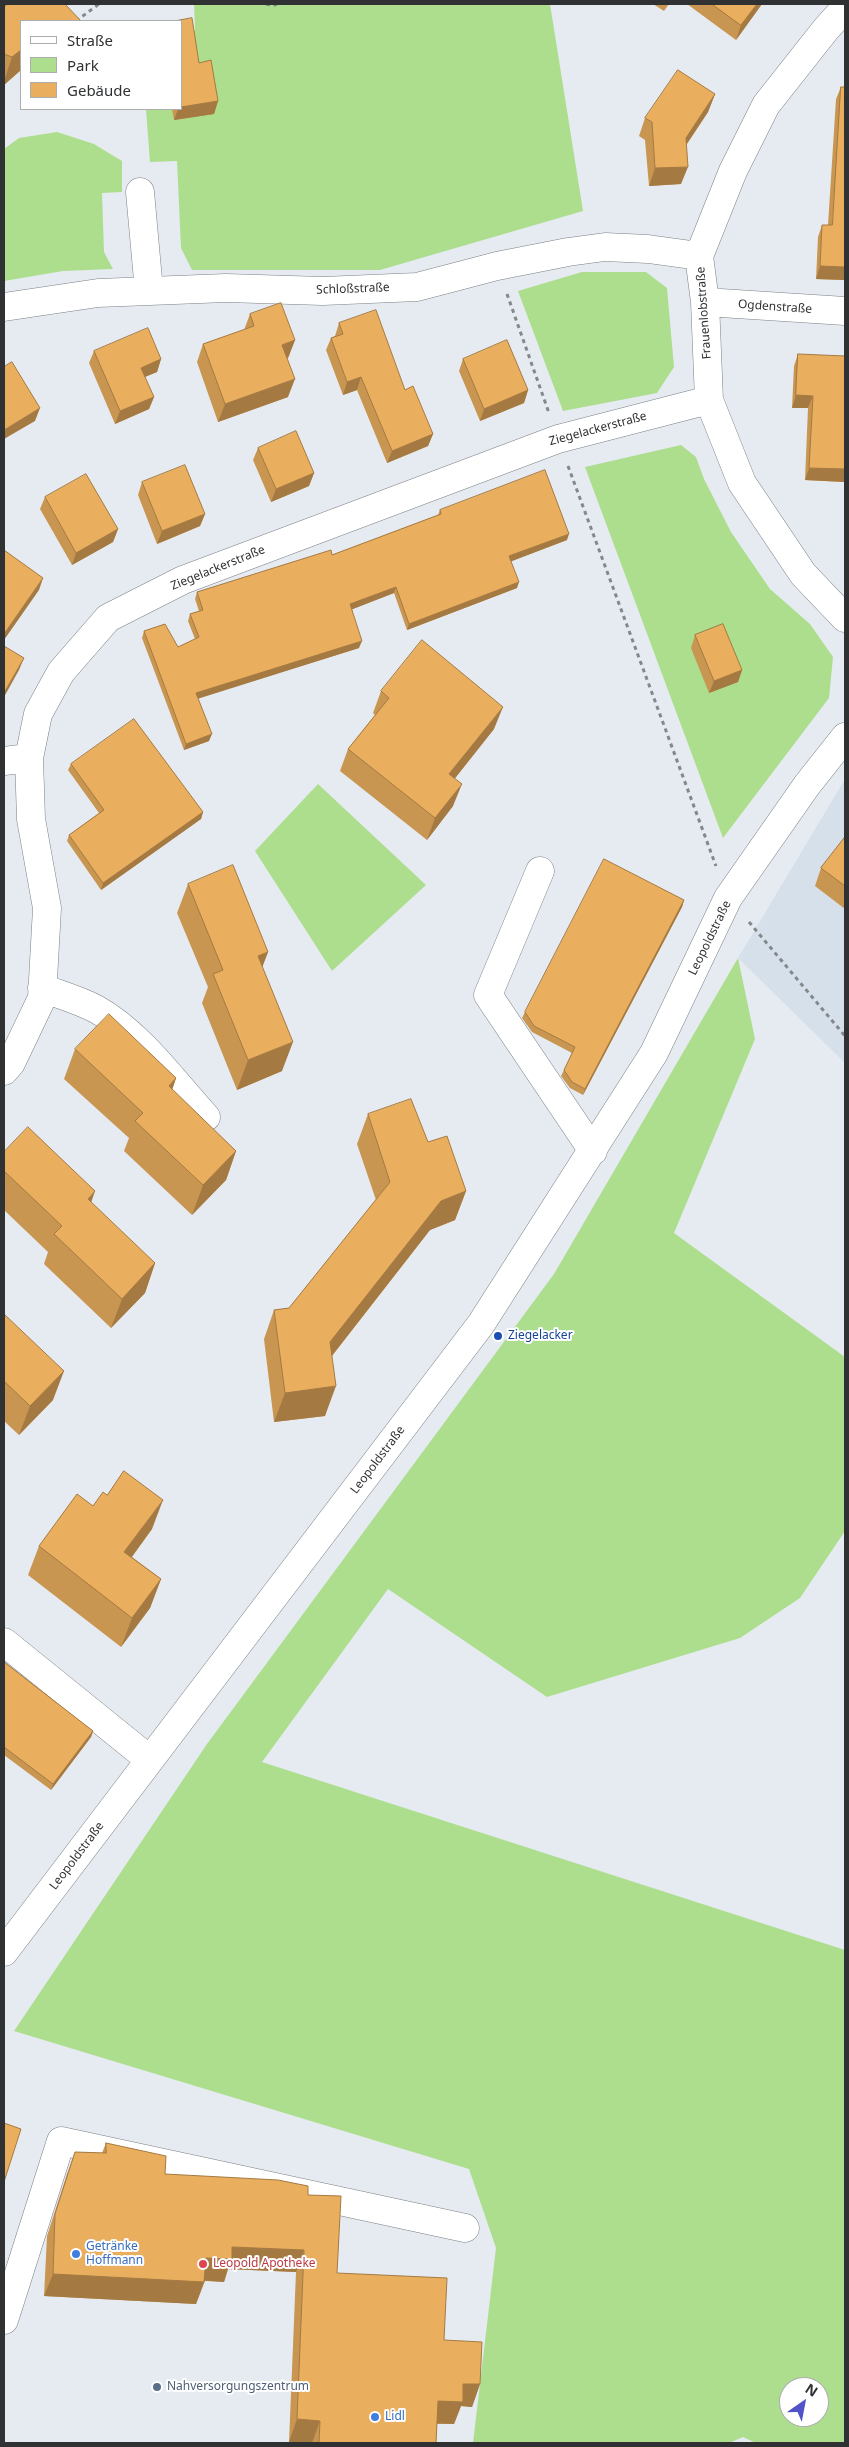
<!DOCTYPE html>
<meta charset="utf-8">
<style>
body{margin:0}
#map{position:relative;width:849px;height:2447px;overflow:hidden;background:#e6ebf1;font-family:"Noto Sans",sans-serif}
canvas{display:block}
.frame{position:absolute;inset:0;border:5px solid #2f3133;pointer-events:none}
.legend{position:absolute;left:20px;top:20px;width:162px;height:90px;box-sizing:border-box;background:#fff;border:1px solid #acadad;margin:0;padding:6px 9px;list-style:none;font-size:15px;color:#2f3133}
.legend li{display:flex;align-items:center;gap:10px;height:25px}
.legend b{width:25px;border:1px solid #acadad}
.north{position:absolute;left:779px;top:2377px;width:50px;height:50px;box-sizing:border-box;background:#fff;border:1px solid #acadad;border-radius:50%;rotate:33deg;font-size:14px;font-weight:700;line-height:20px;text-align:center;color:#2f3133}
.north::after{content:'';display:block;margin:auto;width:18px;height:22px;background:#5253ca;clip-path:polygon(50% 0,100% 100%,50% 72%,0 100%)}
</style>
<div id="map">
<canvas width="849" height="2447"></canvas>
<div class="frame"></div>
<ul class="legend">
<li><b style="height:6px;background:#fff"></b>Straße</li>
<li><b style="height:14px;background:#acde8e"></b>Park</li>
<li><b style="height:14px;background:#eaae5f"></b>Gebäude</li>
</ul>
<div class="north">N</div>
</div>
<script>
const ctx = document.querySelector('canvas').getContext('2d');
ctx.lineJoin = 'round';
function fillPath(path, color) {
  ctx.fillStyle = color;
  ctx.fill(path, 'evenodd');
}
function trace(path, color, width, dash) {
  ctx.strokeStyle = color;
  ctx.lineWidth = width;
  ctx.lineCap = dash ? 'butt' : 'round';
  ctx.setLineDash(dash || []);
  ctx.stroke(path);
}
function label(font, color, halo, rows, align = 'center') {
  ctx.font = font + ' "Noto Sans",sans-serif';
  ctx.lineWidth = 4;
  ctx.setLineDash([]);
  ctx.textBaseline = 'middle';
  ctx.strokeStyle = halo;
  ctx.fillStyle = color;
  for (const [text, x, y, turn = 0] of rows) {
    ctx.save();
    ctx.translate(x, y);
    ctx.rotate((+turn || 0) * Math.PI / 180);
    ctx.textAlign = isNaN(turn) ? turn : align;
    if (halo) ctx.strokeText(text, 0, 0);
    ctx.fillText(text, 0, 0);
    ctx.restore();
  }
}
const built = new Path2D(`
 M 845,779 L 845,1063 L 738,958 Z`);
const green = new Path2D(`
 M 194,4 L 550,4 L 583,211 L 380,270 L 192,270 L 181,248 L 177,161 L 150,162 L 146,109 L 181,109 L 181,31 L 195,30 Z
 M 57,132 L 94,144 L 122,161 L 122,192 L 102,193 L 104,252 L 113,269 L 63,271 L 4,281 L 4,149 L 19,138 Z
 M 582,272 L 646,272 L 667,288 L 674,367 L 657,393 L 563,411 L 518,291 Z
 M 681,445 L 696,457 L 704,479 L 731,532 L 770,589 L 810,624 L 833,657 L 829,698 L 723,838 L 585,467 Z
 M 318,784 L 426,885 L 332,971 L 255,851 Z
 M 738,958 L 755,1039 L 674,1233 L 845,1357 L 845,1531 L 800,1598 L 740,1638 L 547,1697 L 388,1589 L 262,1762 L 845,1950 L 845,2443 L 756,2443 L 743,2437 L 729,2443 L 473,2443 L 496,2248 L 469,2169 L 14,2031 L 207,1744 L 554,1274 ZM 789,2387 L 819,2387 L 819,2417 L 789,2417 Z`);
const path = new Path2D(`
 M 266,4 L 273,6 L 277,4
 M 76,21 L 99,4
 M 507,294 L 549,413
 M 568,466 L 716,866
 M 749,922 L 845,1036`);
const minor = new Path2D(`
 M 845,8 L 826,29 L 766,105 L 733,171 L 699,256 L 705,302 L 709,400 L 742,483 L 803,574 L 845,618
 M 140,192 L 149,291
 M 705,302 L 845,311
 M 4,307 L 98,293 L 226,288 L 323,291 L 417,287 L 497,266 L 568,252 L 605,247 L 648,249 L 699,256
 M 4,761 L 29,758
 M 540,871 L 488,995 L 593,1151
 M 42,988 C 61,995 79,1000 96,1009 C 138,1032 174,1082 206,1117
 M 4,1071 L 11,1063 L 42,998 L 47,908 L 31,819 L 29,758 L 38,714 L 61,672 L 108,618 L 183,580 L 558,439 L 709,400
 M 4,1642 L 150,1760
 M 4,1952 L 481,1324 L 654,1053 L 728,898 L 807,785 L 845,737
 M 4,2320 L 61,2141 L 465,2228`);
const wall = new Path2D(`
 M 653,4 L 669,4 L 664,11 Z
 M 687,4 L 762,4 L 736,40 Z
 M 4,7 L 21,21 L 21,70 L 4,85 Z
 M 199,63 L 218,101 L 214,114 L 174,120 L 172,109 L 181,109 Z
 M 841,87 L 845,87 L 845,280 L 816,279 L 818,237 L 822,225 L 828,225 L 836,99 Z
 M 715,94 L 708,112 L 686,145 L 681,184 L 649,186 L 645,140 L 639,136 L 645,118 Z
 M 250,314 L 295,340 L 288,358 L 287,358 L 288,397 L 218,422 L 197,362 L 203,344 L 244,330 Z
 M 339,323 L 405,390 L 433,434 L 428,446 L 387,463 L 357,390 L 343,395 L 326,350 L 331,338 L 335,336 Z
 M 94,351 L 161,359 L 157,372 L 145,377 L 154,397 L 149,409 L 115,424 L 89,363 Z
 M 798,354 L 845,427 L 845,482 L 805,480 L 808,408 L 792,408 L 794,366 Z
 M 463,359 L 528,390 L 524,403 L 480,421 L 459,371 Z
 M 258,448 L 314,473 L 309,486 L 271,502 L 253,460 Z
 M 142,482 L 205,514 L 200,526 L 157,544 L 138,495 Z
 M 45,497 L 118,529 L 113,542 L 72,565 L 40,509 Z
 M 440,510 L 567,540 L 511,561 L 517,588 L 407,630 L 394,593 L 352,609 L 359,648 L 198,698 L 209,741 L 184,750 L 142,638 L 144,631 L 178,647 L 195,639 L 188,621 L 190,614 L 199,611 L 195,599 L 197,592 L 332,555 L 438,515 Z
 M 695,635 L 742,670 L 738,682 L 709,693 L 691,648 Z
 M 381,691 L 494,729 L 455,778 L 453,806 L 427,840 L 340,771 L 348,749 L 375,715 L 373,713 Z
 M 71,764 L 203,812 L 201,819 L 101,890 L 67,841 L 69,835 L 99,813 L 68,770 Z
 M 845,837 L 845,909 L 815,886 L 821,868 Z
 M 188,884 L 268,952 L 262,967 L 282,1071 L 237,1090 L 202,1003 L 208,987 L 177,913 Z
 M 684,900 L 682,907 L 583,1095 L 570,1088 L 561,1076 L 564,1070 L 572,1053 L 532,1032 L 522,1018 L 525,1012 Z
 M 75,1049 L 176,1078 L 172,1090 L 236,1151 L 226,1180 L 192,1215 L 124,1151 L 129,1138 L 64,1079 Z
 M 368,1114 L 428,1142 L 466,1191 L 455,1220 L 430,1230 L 332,1356 L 325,1416 L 274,1422 L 264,1339 L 274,1310 L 289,1308 L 376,1200 L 357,1144 Z
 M 4,1152 L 155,1263 L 145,1293 L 111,1328 L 44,1264 L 48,1252 L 4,1210 Z
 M 4,1314 L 53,1400 L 19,1435 L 4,1421 Z
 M 93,1506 L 152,1529 L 132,1557 L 161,1579 L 150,1608 L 121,1647 L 28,1575 L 39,1546 Z
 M 4,1662 L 93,1731 L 91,1737 L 51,1790 L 4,1755 Z
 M 106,2143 L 165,2174 L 308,2195 L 337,2273 L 444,2340 L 480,2384 L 472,2407 L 461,2406 L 454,2424 L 437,2424 L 436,2443 L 312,2443 L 289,2442 L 296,2272 L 228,2269 L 224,2282 L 205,2281 L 196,2304 L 44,2296 L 47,2236 L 67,2174 L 75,2152 L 102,2153 Z`);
const shadedWall = new Path2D(`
 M 757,4 L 762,4 L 736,40 L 741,25 Z
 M 21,50 L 21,70 L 4,85 L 4,81 L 12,57 Z
 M 715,94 L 708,112 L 679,156 L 686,138 Z
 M 218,101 L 214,114 L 174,120 L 178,109 L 181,109 L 181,107 Z
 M 688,167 L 681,184 L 649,186 L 655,168 Z
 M 820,266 L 845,267 L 845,280 L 816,279 Z
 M 295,340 L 288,358 L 276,362 L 282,345 Z
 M 161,359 L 157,372 L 137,380 L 141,368 Z
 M 361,377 L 357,390 L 343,395 L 347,382 Z
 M 295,379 L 288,397 L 218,422 L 225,404 Z
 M 528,390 L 524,403 L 480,421 L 484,409 Z
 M 796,395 L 813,396 L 808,408 L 792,408 Z
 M 154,397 L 149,409 L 115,424 L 120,411 Z
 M 40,408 L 35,421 L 4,439 L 4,430 Z
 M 433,434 L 428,446 L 387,463 L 392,451 Z
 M 809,468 L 845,469 L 845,482 L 805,480 Z
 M 314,473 L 309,486 L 271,502 L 276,489 Z
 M 205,514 L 200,526 L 157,544 L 162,531 Z
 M 118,529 L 113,542 L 72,565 L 76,553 Z
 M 569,534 L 567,540 L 507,563 L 509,556 Z
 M 43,578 L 39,590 L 4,640 L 4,634 Z
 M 519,582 L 517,588 L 407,630 L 409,624 Z
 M 396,587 L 394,593 L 348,611 L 350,604 Z
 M 362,641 L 359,648 L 194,700 L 196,693 Z
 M 24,658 L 19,670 L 4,697 L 4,693 Z
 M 742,670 L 738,682 L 709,693 L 714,681 Z
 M 503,707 L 494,729 L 441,796 L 449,774 Z
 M 212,734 L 209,741 L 184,750 L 186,744 Z
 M 462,784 L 453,806 L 427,840 L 435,818 Z
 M 203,812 L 201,819 L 101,890 L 103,883 Z
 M 684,900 L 682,907 L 583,1095 L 585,1089 Z
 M 268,952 L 257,981 L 258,956 Z
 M 293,1042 L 282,1071 L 237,1090 L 248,1060 Z
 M 176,1078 L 166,1108 L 169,1086 Z
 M 236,1151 L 226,1180 L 192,1215 L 203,1185 Z
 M 95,1191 L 85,1221 L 88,1199 Z
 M 466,1191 L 455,1220 L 430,1230 L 320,1371 L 330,1342 L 441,1201 Z
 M 155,1263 L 145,1293 L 111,1328 L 122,1299 Z
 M 64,1371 L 53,1400 L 19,1435 L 30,1406 Z
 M 336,1386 L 325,1416 L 274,1422 L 285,1393 Z
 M 163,1500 L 152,1529 L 114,1581 L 124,1552 Z
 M 161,1579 L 150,1608 L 121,1647 L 132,1618 Z
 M 93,1731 L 91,1737 L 51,1790 L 53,1784 Z
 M 232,2247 L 304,2250 L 296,2272 L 228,2269 L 224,2282 L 198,2280 L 206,2258 Z
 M 53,2274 L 204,2282 L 196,2304 L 44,2296 Z
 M 463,2384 L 480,2384 L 472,2407 L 461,2406 L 454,2424 L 429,2423 L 438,2401 Z
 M 297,2419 L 320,2421 L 312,2443 L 289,2442 Z`);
const building = new Path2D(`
 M 8,4 L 65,4 L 81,21 L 21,21 L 21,50 L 12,57 L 4,54 L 4,7 Z
 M 712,4 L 757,4 L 741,25 Z
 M 192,18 L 199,63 L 211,60 L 218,101 L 181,107 L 181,21 L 175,21 Z
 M 678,70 L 715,94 L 686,138 L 688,167 L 655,168 L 652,122 L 645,118 Z
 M 841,87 L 845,87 L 845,267 L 820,266 L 822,225 L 832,225 Z
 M 281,303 L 295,340 L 282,345 L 295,379 L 225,404 L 203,344 L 254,326 L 250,314 Z
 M 376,310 L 405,390 L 413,386 L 433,434 L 392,451 L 361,377 L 347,382 L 331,338 L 343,334 L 339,323 Z
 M 148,328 L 161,359 L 141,368 L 154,397 L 120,411 L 94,351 Z
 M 507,340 L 528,390 L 484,409 L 463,359 Z
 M 798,354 L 845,356 L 845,469 L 809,468 L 813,396 L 796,395 Z
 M 12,362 L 40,408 L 4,430 L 4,367 Z
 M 296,431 L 314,473 L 276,489 L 258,448 Z
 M 185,465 L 205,514 L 162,531 L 142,482 Z
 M 545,470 L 569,534 L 509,556 L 519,582 L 409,624 L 396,587 L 350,604 L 362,641 L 196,693 L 212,734 L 186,744 L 144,631 L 165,624 L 178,647 L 199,637 L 190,614 L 203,610 L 197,592 L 331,550 L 332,555 L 441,514 L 440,510 Z
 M 86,474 L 118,529 L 76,553 L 45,497 Z
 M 4,550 L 43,578 L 4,634 Z
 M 723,624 L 742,670 L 714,681 L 695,635 Z
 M 422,640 L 503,707 L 449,774 L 462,784 L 435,818 L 348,749 L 389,698 L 381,691 Z
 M 4,646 L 24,658 L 4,693 Z
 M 134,719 L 203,812 L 103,883 L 69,835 L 104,810 L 71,764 Z
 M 845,837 L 845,886 L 821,868 Z
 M 604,859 L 684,900 L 585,1089 L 572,1082 L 564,1070 L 575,1047 L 534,1026 L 525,1012 Z
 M 233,865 L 268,952 L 258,956 L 293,1042 L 248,1060 L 213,974 L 223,970 L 188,884 Z
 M 109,1014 L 176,1078 L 169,1086 L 236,1151 L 203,1185 L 135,1121 L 143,1113 L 75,1049 Z
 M 411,1099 L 428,1142 L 447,1136 L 466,1191 L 441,1201 L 330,1342 L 336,1386 L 285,1393 L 274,1310 L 289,1308 L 390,1182 L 368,1114 Z
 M 28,1127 L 95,1191 L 88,1199 L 155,1263 L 122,1299 L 54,1234 L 62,1226 L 4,1171 L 4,1152 Z
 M 4,1314 L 64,1371 L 30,1406 L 4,1381 Z
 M 124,1471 L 163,1500 L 124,1552 L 161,1579 L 132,1618 L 39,1546 L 77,1494 L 93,1506 L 103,1492 L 107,1495 Z
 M 4,1662 L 93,1731 L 53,1784 L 4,1747 Z
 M 4,2123 L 21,2129 L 4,2182 Z
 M 106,2143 L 166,2156 L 165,2174 L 278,2180 L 308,2186 L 308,2195 L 341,2196 L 337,2273 L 447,2278 L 444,2340 L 482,2342 L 480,2384 L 463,2384 L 463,2402 L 438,2401 L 436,2443 L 319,2443 L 320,2421 L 297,2419 L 304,2250 L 232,2247 L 232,2259 L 206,2258 L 204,2282 L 53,2274 L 55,2214 L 75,2152 L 106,2153 Z`);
const markers = [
 [498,1336,5,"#1a4fb4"],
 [76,2254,5,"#3f7fe0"],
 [203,2264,5,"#e0444e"],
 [157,2387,5,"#5c6f8a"],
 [375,2417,5,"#3f7fe0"]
];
const streetNames = [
 ["Schloßstraße",353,289,-2],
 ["Ogdenstraße",775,307,4],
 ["Frauenlobstraße",704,313,-94],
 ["Ziegelackerstraße",598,429,-15],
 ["Ziegelackerstraße",218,568,-22],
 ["Leopoldstraße",710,938,-64],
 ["Leopoldstraße",378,1460,-53],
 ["Leopoldstraße",77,1856,-53]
];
const transitNames = [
 ["Ziegelacker",508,1336]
];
const shopNames = [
 ["Getränke",86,2247],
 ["Hoffmann",86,2261],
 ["Lidl",385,2417]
];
const healthNames = [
 ["Leopold Apotheke",213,2264]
];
const serviceNames = [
 ["Nahversorgungszentrum",167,2387]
];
fillPath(built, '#d6e0eb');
fillPath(green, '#acde8e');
trace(minor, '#7b8085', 29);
trace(path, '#84888c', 3, [4, 4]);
trace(minor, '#fff', 28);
fillPath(wall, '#c99652');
fillPath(shadedWall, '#a47a42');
fillPath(building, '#eaae5f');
trace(building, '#a47a42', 1);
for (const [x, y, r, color] of markers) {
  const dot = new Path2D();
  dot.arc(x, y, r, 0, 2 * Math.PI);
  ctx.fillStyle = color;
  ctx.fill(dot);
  trace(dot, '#fff', 2);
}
label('12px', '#2f3133', '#fff', streetNames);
label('12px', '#164399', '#fff', transitNames, 'left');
label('12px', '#366cbe', '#fff', shopNames, 'left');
label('12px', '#be3a42', '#fff', healthNames, 'left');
label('12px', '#4e5e75', '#fff', serviceNames, 'left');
</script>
